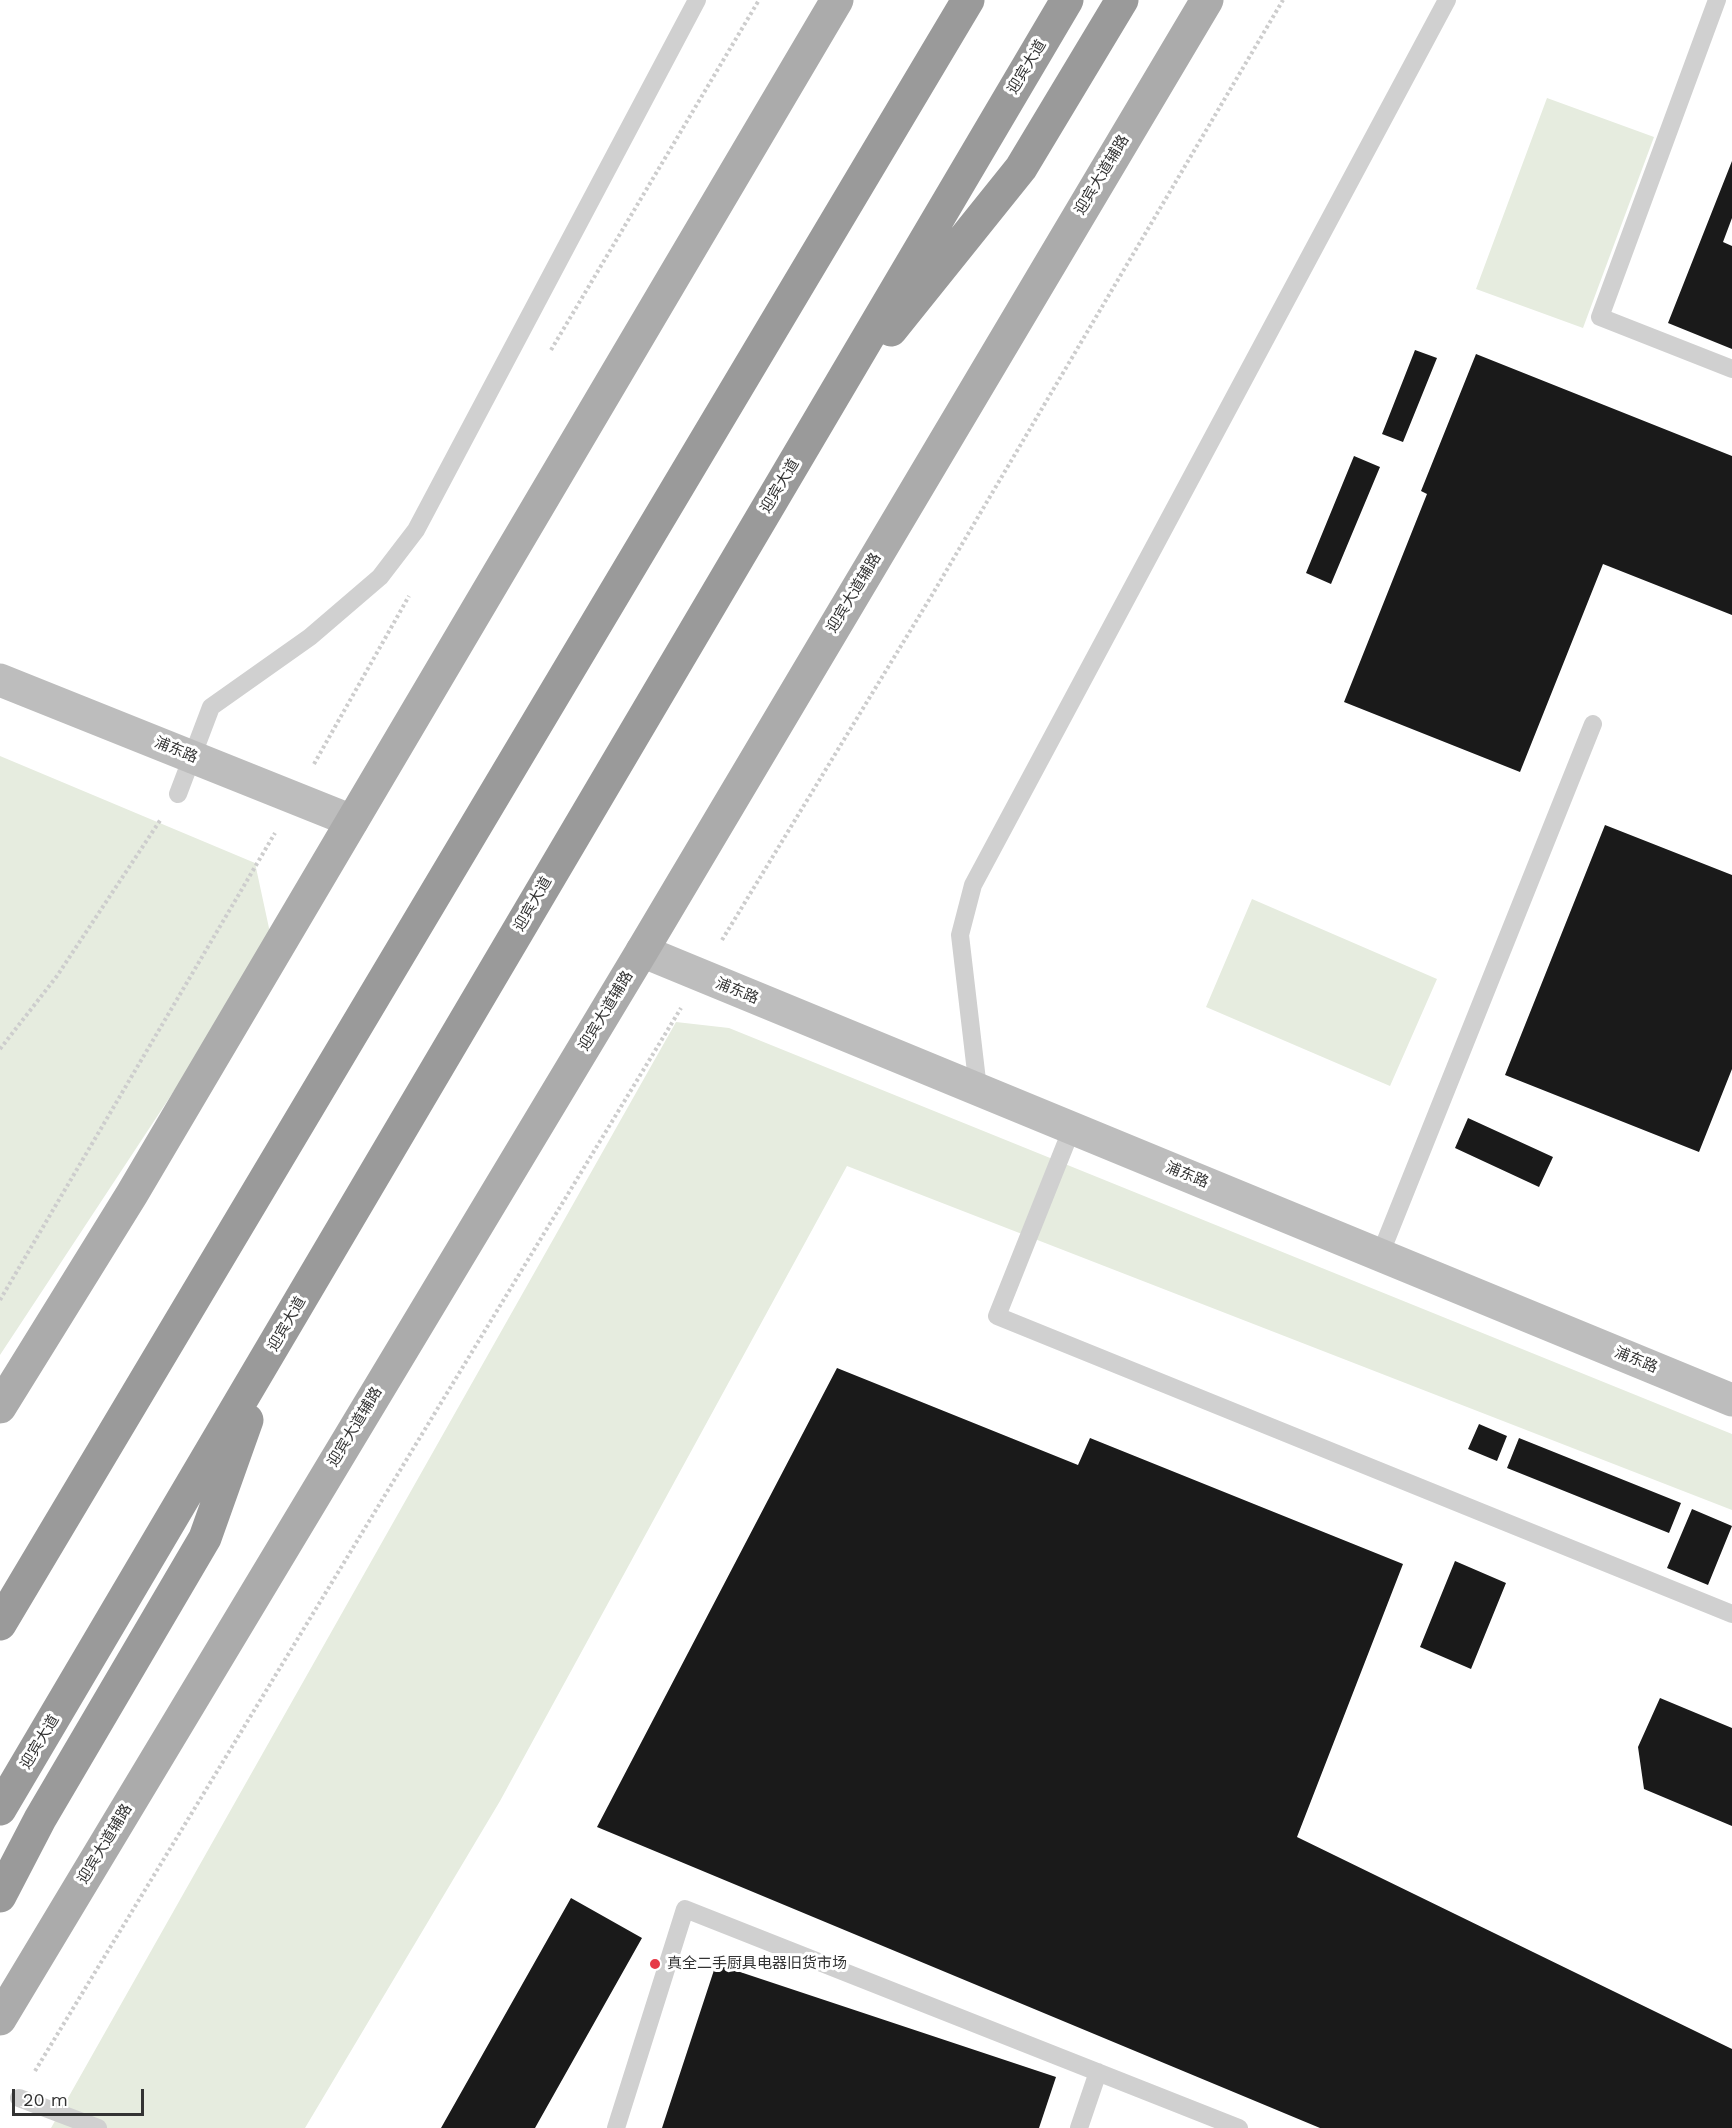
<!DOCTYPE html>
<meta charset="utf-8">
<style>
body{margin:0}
#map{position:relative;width:1732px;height:2128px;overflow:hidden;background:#fff;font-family:"Work Sans",sans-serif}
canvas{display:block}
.scale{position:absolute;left:12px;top:2089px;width:132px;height:27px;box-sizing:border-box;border:3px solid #333;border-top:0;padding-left:8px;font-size:18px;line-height:21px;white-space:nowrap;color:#333;-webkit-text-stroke:4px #fff;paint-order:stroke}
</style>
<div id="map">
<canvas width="1732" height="2128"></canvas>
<div class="scale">20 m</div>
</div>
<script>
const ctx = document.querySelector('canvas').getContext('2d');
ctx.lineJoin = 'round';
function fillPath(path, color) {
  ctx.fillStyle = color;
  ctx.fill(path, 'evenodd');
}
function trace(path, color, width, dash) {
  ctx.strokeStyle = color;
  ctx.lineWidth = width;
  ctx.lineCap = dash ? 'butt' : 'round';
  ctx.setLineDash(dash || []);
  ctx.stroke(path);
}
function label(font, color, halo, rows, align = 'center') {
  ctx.font = font + ' "Work Sans","Noto Sans SC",sans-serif';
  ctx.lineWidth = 6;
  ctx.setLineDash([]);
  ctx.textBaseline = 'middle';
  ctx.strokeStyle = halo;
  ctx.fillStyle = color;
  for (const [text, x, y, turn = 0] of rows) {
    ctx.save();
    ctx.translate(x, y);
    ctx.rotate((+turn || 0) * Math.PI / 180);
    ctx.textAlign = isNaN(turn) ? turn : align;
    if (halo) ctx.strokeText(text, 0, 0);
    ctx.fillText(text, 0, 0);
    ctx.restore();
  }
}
const green = new Path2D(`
 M 1547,98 L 1654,137 L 1583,328 L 1476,289 Z
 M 0,756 L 255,863 L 272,942 L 0,1355 Z
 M 1252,899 L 1437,979 L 1390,1086 L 1206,1007 Z
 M 676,1022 L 729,1028 L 1732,1434 L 1732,1510 L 847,1166 L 500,1801 L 305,2128 L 51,2128 Z`);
const building = new Path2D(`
 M 1732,161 L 1732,218 L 1723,242 L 1732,246 L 1732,349 L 1668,323 Z
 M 1415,350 L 1437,358 L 1403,442 L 1382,434 Z
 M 1476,354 L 1732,456 L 1732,615 L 1603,564 L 1520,772 L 1344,702 L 1427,494 L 1421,491 Z
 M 1354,456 L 1380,467 L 1331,584 L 1306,573 Z
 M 1605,825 L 1732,875 L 1732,1069 L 1699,1152 L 1505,1075 Z
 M 1468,1118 L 1553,1157 L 1539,1187 L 1455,1148 Z
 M 837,1368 L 1078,1465 L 1090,1438 L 1403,1564 L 1297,1837 L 1732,2049 L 1732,2128 L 1320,2128 L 597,1827 Z
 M 1479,1424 L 1507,1436 L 1497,1461 L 1468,1449 Z
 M 1519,1438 L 1681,1503 L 1669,1533 L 1507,1468 Z
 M 1692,1509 L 1732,1526 L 1708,1585 L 1667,1568 Z
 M 1455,1561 L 1506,1583 L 1471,1669 L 1420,1647 Z
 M 1660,1698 L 1732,1728 L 1732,1826 L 1644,1789 L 1638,1747 Z
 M 571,1898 L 642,1938 L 535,2128 L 441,2128 Z
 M 716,1964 L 1056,2077 L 1039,2128 L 662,2128 Z`);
const path = new Path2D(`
 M 551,350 L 759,0
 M 314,764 L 409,596
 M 722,940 L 932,595 L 1283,0
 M 0,1049 L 57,976 L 161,819
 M 0,1300 L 275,833
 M 35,2071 L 681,1008`);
const lane = new Path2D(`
 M 1717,0 L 1600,317 L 1732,369
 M 178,794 L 211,707 L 310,637 L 380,577 L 416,530 L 697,0
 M 978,1089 L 960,935 L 973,885 L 1447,0
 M 1072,1128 L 997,1316 L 1732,1614
 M 1380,1255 L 1593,724
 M 19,2098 L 98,2128
 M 616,2128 L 685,1909 L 1239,2128
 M 1079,2128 L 1098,2072`);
const secondary = new Path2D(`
 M 0,680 L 352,821
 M 642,951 L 1732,1400`);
const primary = new Path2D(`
 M 0,1407 L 132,1194 L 837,0
 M 0,2019 L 642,951 L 1207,0`);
const highway = new Path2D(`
 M 891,330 L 1021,168 L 1122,0
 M 0,1624 L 968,0
 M 0,1809 L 1067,0
 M 0,1896 L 40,1819 L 205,1538 L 247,1420`);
const markers = [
 [655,1964,6,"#e63946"]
];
const streetNames = [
 ["迎宾大道",1027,67,-59],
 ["迎宾大道辅路",1102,175,-59],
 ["迎宾大道",780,486,-59],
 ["迎宾大道辅路",854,593,-59],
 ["浦东路",176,750,22],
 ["迎宾大道",533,904,-60],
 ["浦东路",737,991,22],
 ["迎宾大道辅路",606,1011,-59],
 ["浦东路",1187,1175,22],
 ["迎宾大道",287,1324,-60],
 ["浦东路",1636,1360,22],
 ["迎宾大道辅路",355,1427,-59],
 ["迎宾大道",40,1742,-59],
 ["迎宾大道辅路",105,1844,-59]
];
const poiNames = [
 ["真全二手厨具电器旧货市场",667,1964]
];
fillPath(green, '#e6ecdf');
fillPath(building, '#1a1a1a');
trace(path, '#cdcdcd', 4, [3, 3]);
trace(lane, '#d0d0d0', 18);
trace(secondary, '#bdbdbd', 33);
trace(primary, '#ababab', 33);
trace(highway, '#9a9a9a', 33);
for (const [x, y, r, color] of markers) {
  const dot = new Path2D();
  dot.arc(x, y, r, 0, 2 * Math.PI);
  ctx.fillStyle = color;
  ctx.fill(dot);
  trace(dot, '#fff', 2);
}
label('15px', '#333', '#fff', streetNames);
label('15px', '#333', '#fff', poiNames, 'left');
</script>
